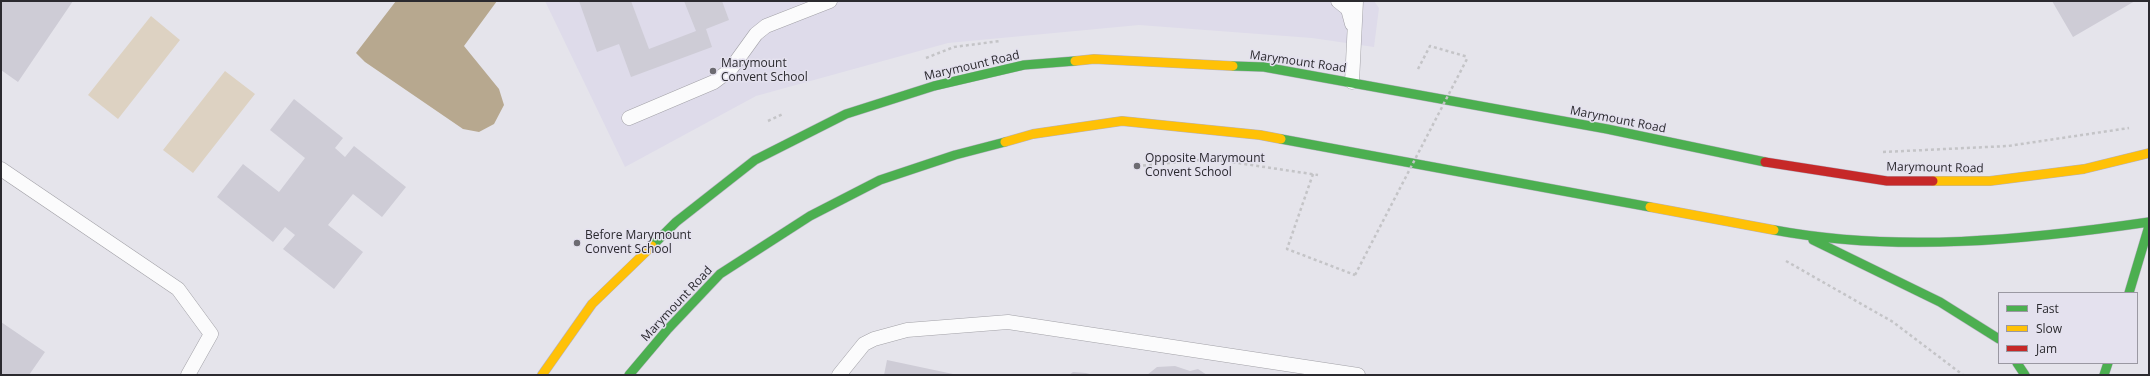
<!DOCTYPE html>
<style>
body{margin:0}
#map{position:relative;width:2150px;height:376px;overflow:hidden;background:#e5e4eb;font-family:"Open Sans",sans-serif}
canvas{display:block}
.frame{position:absolute;inset:0;border:2px solid #2b2a2f;pointer-events:none}
.legend{position:absolute;left:1998px;top:292px;width:140px;height:72px;box-sizing:border-box;background:#e4e1ee;border:1px solid #9a98a2;margin:0;padding:5px 7px;list-style:none;font-size:12px;color:#2b2a2f}
.legend li{display:flex;align-items:center;gap:8px;height:20px}
.legend b{width:20px;border:1px solid #9a98a2}
</style>
<div id="map">
<canvas width="2150" height="376"></canvas>
<div class="frame"></div>
<ul class="legend">
<li><b style="height:5px;background:#4caf50"></b>Fast</li>
<li><b style="height:5px;background:#ffc107"></b>Slow</li>
<li><b style="height:5px;background:#c62828"></b>Jam</li>
</ul>
</div>
<script>
const ctx = document.querySelector('canvas').getContext('2d');
ctx.lineJoin = 'round';
function fillPath(path, color) {
  ctx.fillStyle = color;
  ctx.fill(path, 'evenodd');
}
function trace(path, color, width, dash) {
  ctx.strokeStyle = color;
  ctx.lineWidth = width;
  ctx.lineCap = dash ? 'butt' : 'round';
  ctx.setLineDash(dash || []);
  ctx.stroke(path);
}
function label(font, color, halo, rows, align = 'center') {
  ctx.font = font + ' "Open Sans",sans-serif';
  ctx.lineWidth = 3;
  ctx.setLineDash([]);
  ctx.textBaseline = 'middle';
  ctx.strokeStyle = halo;
  ctx.fillStyle = color;
  for (const [text, x, y, turn = 0] of rows) {
    ctx.save();
    ctx.translate(x, y);
    ctx.rotate((+turn || 0) * Math.PI / 180);
    ctx.textAlign = isNaN(turn) ? turn : align;
    if (halo) ctx.strokeText(text, 0, 0);
    ctx.fillText(text, 0, 0);
    ctx.restore();
  }
}
const built = new Path2D(`
 M 545,1 L 1374,1 L 1379,8 L 1374,47 L 1312,38 L 1139,25 L 948,43 L 756,96 L 625,167 Z`);
const green = new Path2D(`
 M 151,16 L 180,40 L 118,119 L 88,95 Z
 M 225,71 L 255,94 L 193,173 L 163,150 Z`);
const water = new Path2D(`
 M 396,1 L 497,1 L 464,46 L 499,89 L 504,105 L 494,124 L 479,132 L 463,129 L 365,62 L 356,53 Z`);
const building = new Path2D(`
 M 1,1 L 73,1 L 18,82 L 1,70 Z
 M 579,1 L 631,1 L 649,49 L 696,31 L 684,1 L 722,1 L 729,20 L 706,29 L 712,47 L 631,77 L 619,44 L 597,52 Z
 M 2052,1 L 2135,1 L 2073,37 Z
 M 294,99 L 343,138 L 335,148 L 345,157 L 354,146 L 406,187 L 382,217 L 353,194 L 328,225 L 363,252 L 334,289 L 283,249 L 295,235 L 285,227 L 273,242 L 217,197 L 243,164 L 279,192 L 305,158 L 270,130 Z
 M 1,322 L 45,352 L 29,375 L 1,375 Z
 M 887,360 L 953,374 L 953,375 L 884,375 Z
 M 1175,366 L 1190,371 L 1198,369 L 1207,375 L 1147,375 L 1157,367 Z
 M 1073,372 L 1086,373 L 1093,375 L 1069,375 Z`);
const path = new Path2D(`
 M 926,58 L 954,47 L 1000,41
 M 1418,69 L 1430,46 L 1468,57
 M 768,121 L 783,114
 M 1883,152 L 2008,146 L 2129,128
 M 1137,166 L 1211,159 L 1318,175
 M 1313,174 L 1287,249 L 1355,275
 M 1786,261 L 1893,322 L 1963,375`);
const lane = new Path2D(`
 M 1338,1 L 1348,9 L 1352,24
 M 1352,82 L 1356,1
 M 629,118 L 714,82 L 730,70 L 756,34 L 766,26 L 830,1
 M 1,169 L 178,289 L 211,334 L 188,375
 M 839,375 L 864,344 L 874,339 L 907,330 L 1008,322 L 1358,375`);
const fast = new Path2D(`
 M 1233,66 L 1264,67 L 1607,129 L 1765,162
 M 1281,139 L 1650,207
 M 1774,230 C 1897,253 2026,240 2149,222
 M 1813,240 L 1940,302 L 1999,339
 M 652,246 L 676,222 L 755,160 L 846,114 L 934,86 L 1024,65 L 1075,61
 M 2129,293 L 2149,226
 M 2017,363 L 2025,375
 M 629,375 L 667,330 L 720,274 L 810,216 L 880,180 L 955,155 L 1005,142
 M 2104,375 L 2108,363`);
const slow = new Path2D(`
 M 1075,61 L 1094,59 L 1233,66
 M 1005,142 L 1033,134 L 1122,121 L 1260,135 L 1281,139
 M 1933,181 L 1990,181 L 2084,169 L 2149,153
 M 1650,207 L 1774,230
 M 542,375 L 592,304 L 652,246`);
const jam = new Path2D(`
 M 1765,162 L 1887,181 L 1933,181`);
const pathBridge = new Path2D(`
 M 1355,275 L 1468,57`);
const markers = [
 [713,71,4,"#6c6b71"],
 [1137,166,4,"#6c6b71"],
 [577,243,4,"#6c6b71"]
];
const streetNames = [
 ["Marymount Road",1298,62,8],
 ["Marymount Road",972,66,-13],
 ["Marymount Road",1618,120,11],
 ["Marymount Road",1935,168,1],
 ["Marymount Road",677,304,-47]
];
const poiNames = [
 ["Marymount",721,64],
 ["Convent School",721,78],
 ["Opposite Marymount",1145,159],
 ["Convent School",1145,173],
 ["Before Marymount",585,236],
 ["Convent School",585,250]
];
fillPath(built, '#dedbea');
fillPath(green, '#ddd2c2');
fillPath(water, '#b7a88f');
fillPath(building, '#ceccd6');
trace(lane, '#a2a1a7', 15);
trace(fast, '#b5b1c0', 10);
trace(slow, '#b5b1c0', 10);
trace(jam, '#b5b1c0', 10);
trace(path, '#c4c4c7', 2.5, [3, 3]);
trace(lane, '#fbfbfc', 14);
trace(fast, '#4caf50', 9);
trace(slow, '#ffc107', 9);
trace(jam, '#c62828', 9);
trace(pathBridge, '#c4c4c7', 2.5, [3, 3]);
for (const [x, y, r, color] of markers) {
  const dot = new Path2D();
  dot.arc(x, y, r, 0, 2 * Math.PI);
  ctx.fillStyle = color;
  ctx.fill(dot);
  trace(dot, '#e4e1ee', 1.5);
}
label('12px', '#2b2a2f', '#e4e1ee', streetNames);
label('12px', '#2b2a2f', '#e4e1ee', poiNames, 'left');
</script>
